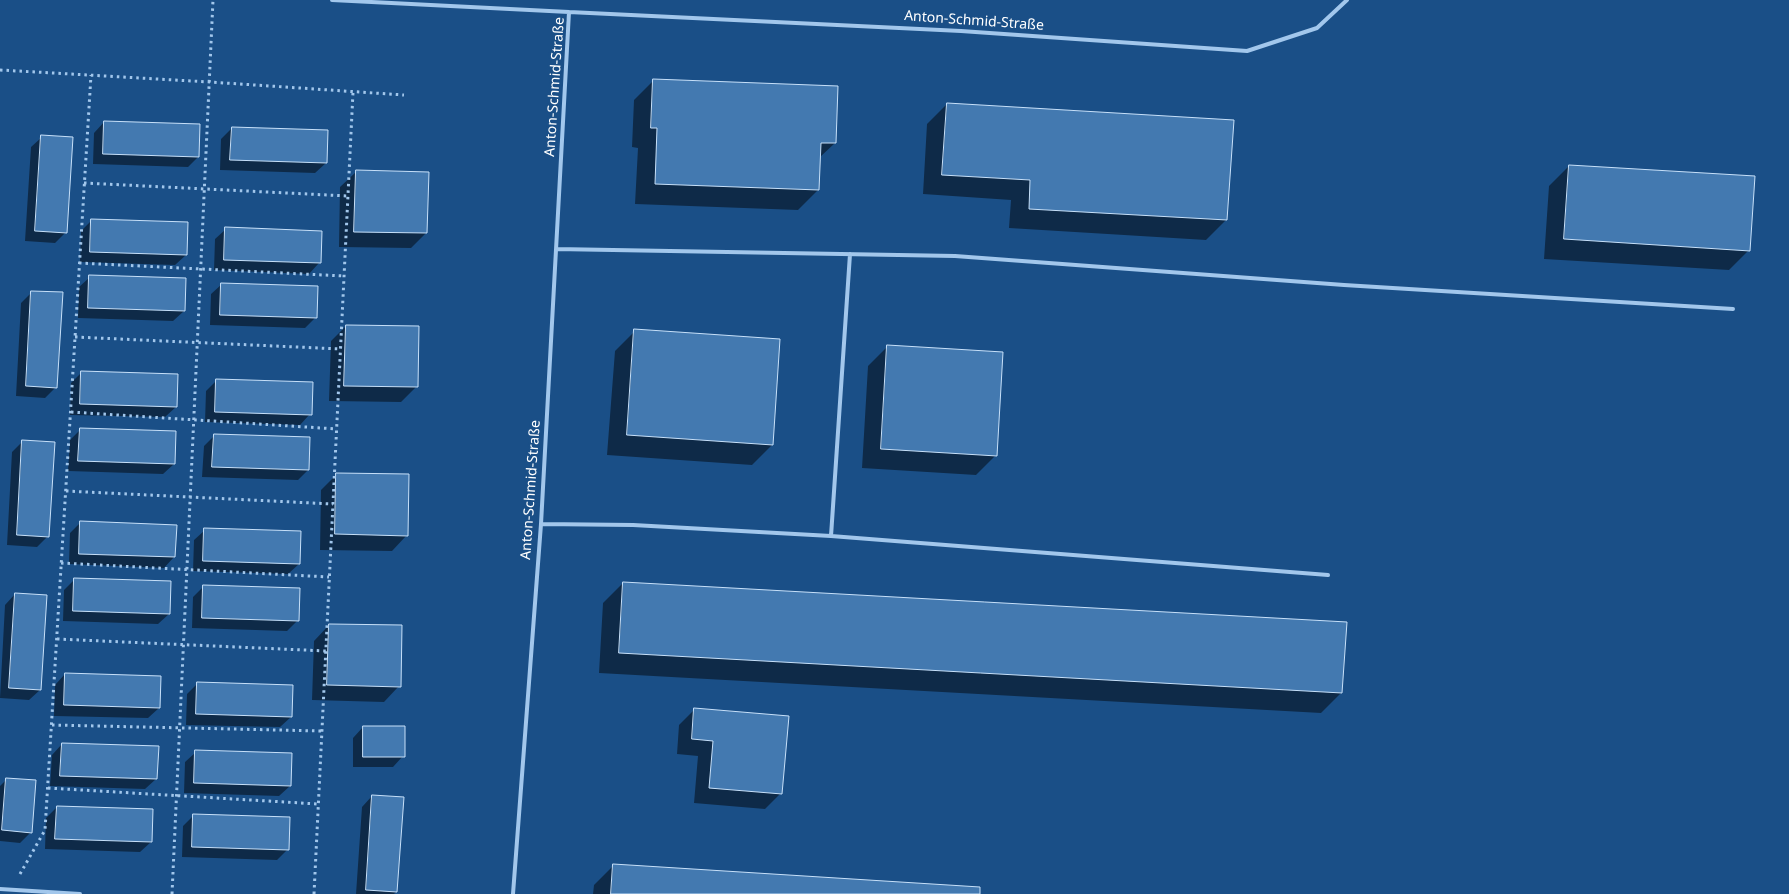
<!DOCTYPE html>
<meta charset="utf-8">
<style>
body{margin:0}
canvas{display:block;background:#1a4f87}
</style>
<canvas width="1789" height="894"></canvas>
<script>
const ctx = document.querySelector('canvas').getContext('2d');
ctx.lineJoin = 'round';
function fillPath(path, color) {
  ctx.fillStyle = color;
  ctx.fill(path, 'evenodd');
}
function trace(path, color, width, dash) {
  ctx.strokeStyle = color;
  ctx.lineWidth = width;
  ctx.lineCap = dash ? 'butt' : 'round';
  ctx.setLineDash(dash || []);
  ctx.stroke(path);
}
function label(font, color, halo, rows, align = 'center') {
  ctx.font = font + ' "Noto Sans",sans-serif';
  ctx.lineWidth = 5;
  ctx.setLineDash([]);
  ctx.textBaseline = 'middle';
  ctx.strokeStyle = halo;
  ctx.fillStyle = color;
  for (const [text, x, y, turn = 0] of rows) {
    ctx.save();
    ctx.translate(x, y);
    ctx.rotate((+turn || 0) * Math.PI / 180);
    ctx.textAlign = isNaN(turn) ? turn : align;
    if (halo) ctx.strokeText(text, 0, 0);
    ctx.fillText(text, 0, 0);
    ctx.restore();
  }
}
const shadow = new Path2D(`
 M 654,80 L 835,143 L 819,158 L 818,190 L 798,210 L 635,204 L 638,148 L 632,147 L 634,100 Z
 M 947,104 L 1226,220 L 1206,240 L 1009,228 L 1011,200 L 923,194 L 927,124 Z
 M 104,122 L 198,157 L 188,167 L 93,164 L 94,133 Z
 M 232,128 L 326,163 L 315,173 L 220,170 L 221,139 Z
 M 42,137 L 66,232 L 55,243 L 25,241 L 31,147 Z
 M 1569,166 L 1749,250 L 1729,270 L 1544,259 L 1549,186 Z
 M 356,172 L 426,233 L 411,248 L 339,247 L 340,187 Z
 M 92,220 L 186,255 L 175,265 L 80,262 L 81,231 Z
 M 226,229 L 319,263 L 309,274 L 214,270 L 215,239 Z
 M 90,277 L 184,311 L 173,321 L 78,318 L 79,287 Z
 M 222,284 L 315,318 L 305,328 L 210,325 L 211,294 Z
 M 32,292 L 56,387 L 45,398 L 16,396 L 21,303 Z
 M 346,326 L 416,387 L 401,402 L 329,401 L 331,341 Z
 M 635,331 L 772,445 L 752,465 L 607,455 L 615,351 Z
 M 888,346 L 996,455 L 976,475 L 862,468 L 868,366 Z
 M 82,372 L 176,407 L 165,417 L 70,415 L 71,383 Z
 M 217,380 L 310,414 L 300,425 L 205,422 L 206,391 Z
 M 80,430 L 174,464 L 163,474 L 68,471 L 70,440 Z
 M 214,436 L 308,470 L 298,480 L 202,477 L 204,446 Z
 M 23,441 L 47,537 L 37,547 L 7,545 L 12,452 Z
 M 337,474 L 407,535 L 392,551 L 320,550 L 321,490 Z
 M 80,523 L 174,557 L 164,568 L 69,564 L 70,533 Z
 M 205,530 L 299,564 L 288,574 L 193,571 L 194,540 Z
 M 75,579 L 169,614 L 158,624 L 63,621 L 64,590 Z
 M 623,583 L 1341,693 L 1321,713 L 599,673 L 603,603 Z
 M 204,586 L 298,620 L 287,631 L 192,628 L 193,597 Z
 M 15,594 L 40,690 L 29,700 L 0,698 L 5,605 Z
 M 329,625 L 399,686 L 384,702 L 312,700 L 314,641 Z
 M 65,674 L 159,708 L 148,718 L 54,716 L 55,685 Z
 M 198,683 L 291,717 L 280,727 L 186,725 L 187,694 Z
 M 695,709 L 781,793 L 765,809 L 694,803 L 698,756 L 677,754 L 679,725 Z
 M 363,727 L 403,756 L 393,767 L 353,767 L 353,738 Z
 M 62,744 L 156,779 L 145,789 L 50,786 L 52,755 Z
 M 196,752 L 290,786 L 279,796 L 184,793 L 185,762 Z
 M 7,779 L 31,832 L 20,843 L 0,841 L 0,786 Z
 M 372,796 L 396,892 L 394,894 L 356,894 L 362,807 Z
 M 57,807 L 151,842 L 140,852 L 45,849 L 46,818 Z
 M 194,815 L 288,849 L 277,860 L 182,857 L 183,826 Z
 M 614,865 L 978,894 L 593,894 L 594,885 Z`);
const building = new Path2D(`
 M 653,79 L 838,86 L 836,143 L 821,143 L 819,190 L 655,184 L 657,128 L 651,128 Z
 M 947,103 L 1234,120 L 1227,220 L 1029,209 L 1030,180 L 942,175 Z
 M 104,121 L 200,124 L 199,157 L 103,154 Z
 M 232,127 L 328,130 L 327,163 L 230,160 Z
 M 41,135 L 73,137 L 67,233 L 35,231 Z
 M 1569,165 L 1755,176 L 1750,251 L 1564,239 Z
 M 356,170 L 429,172 L 427,233 L 354,232 Z
 M 91,219 L 188,222 L 187,255 L 90,252 Z
 M 225,227 L 322,231 L 321,263 L 224,260 Z
 M 89,275 L 186,278 L 185,311 L 88,308 Z
 M 221,283 L 318,286 L 317,318 L 220,315 Z
 M 31,291 L 63,292 L 57,388 L 26,386 Z
 M 346,325 L 419,326 L 418,387 L 344,386 Z
 M 634,329 L 780,339 L 773,445 L 627,435 Z
 M 887,345 L 1003,352 L 997,456 L 881,449 Z
 M 81,371 L 178,374 L 177,407 L 80,404 Z
 M 216,379 L 313,382 L 312,415 L 215,412 Z
 M 80,428 L 176,431 L 175,464 L 78,461 Z
 M 214,434 L 310,437 L 309,470 L 212,467 Z
 M 22,440 L 55,442 L 49,537 L 17,535 Z
 M 336,473 L 409,474 L 408,536 L 335,534 Z
 M 80,521 L 177,525 L 175,557 L 79,554 Z
 M 204,528 L 301,531 L 300,564 L 203,561 Z
 M 74,578 L 171,581 L 170,614 L 73,611 Z
 M 623,582 L 1347,622 L 1342,693 L 619,653 Z
 M 203,585 L 300,588 L 299,621 L 202,618 Z
 M 15,593 L 47,595 L 41,690 L 9,688 Z
 M 329,624 L 402,625 L 401,687 L 327,685 Z
 M 65,673 L 161,676 L 160,708 L 64,705 Z
 M 197,682 L 293,685 L 292,717 L 196,714 Z
 M 694,708 L 789,716 L 782,794 L 709,788 L 713,741 L 692,739 Z
 M 363,726 L 405,726 L 405,757 L 363,757 Z
 M 62,743 L 159,746 L 157,779 L 60,776 Z
 M 195,750 L 292,753 L 291,786 L 194,783 Z
 M 6,778 L 36,780 L 32,833 L 2,830 Z
 M 372,795 L 404,797 L 397,892 L 366,890 Z
 M 57,806 L 153,809 L 152,842 L 55,839 Z
 M 193,814 L 290,817 L 289,850 L 192,847 Z
 M 613,864 L 980,887 L 980,894 L 611,894 Z`);
const path = new Path2D(`
 M 0,70 L 210,82 L 404,95
 M 84,183 L 348,196
 M 79,263 L 344,276
 M 75,337 L 341,349
 M 71,412 L 337,429
 M 66,491 L 333,504
 M 61,563 L 329,577
 M 57,639 L 326,651
 M 52,725 L 322,731
 M 48,788 L 318,804
 M 20,874 L 45,830 L 91,75
 M 172,894 L 213,0
 M 314,894 L 353,92`);
const service = new Path2D(`
 M 332,0 L 569,12
 M 556,249 L 955,256 L 1344,285 L 1733,309
 M 541,524 L 633,525 L 831,536 L 1328,575
 M 831,536 L 850,254
 M 0,889 L 80,894
 M 513,894 L 541,524 L 569,12 L 961,31 L 1247,51 L 1317,28 L 1347,0`);
const streetNames = [
 ["Anton-Schmid-Straße",974,21,4],
 ["Anton-Schmid-Straße",555,87,-86],
 ["Anton-Schmid-Straße",531,490,-86]
];
fillPath(shadow, '#0007');
fillPath(building, '#4379b0');
trace(building, '#c7e0f9', 1);
trace(path, '#a2c7ec', 3, [2.5, 4]);
trace(service, '#a2c7ec', 4);
label('14px', '#fff', '#1a4f87', streetNames);
</script>
